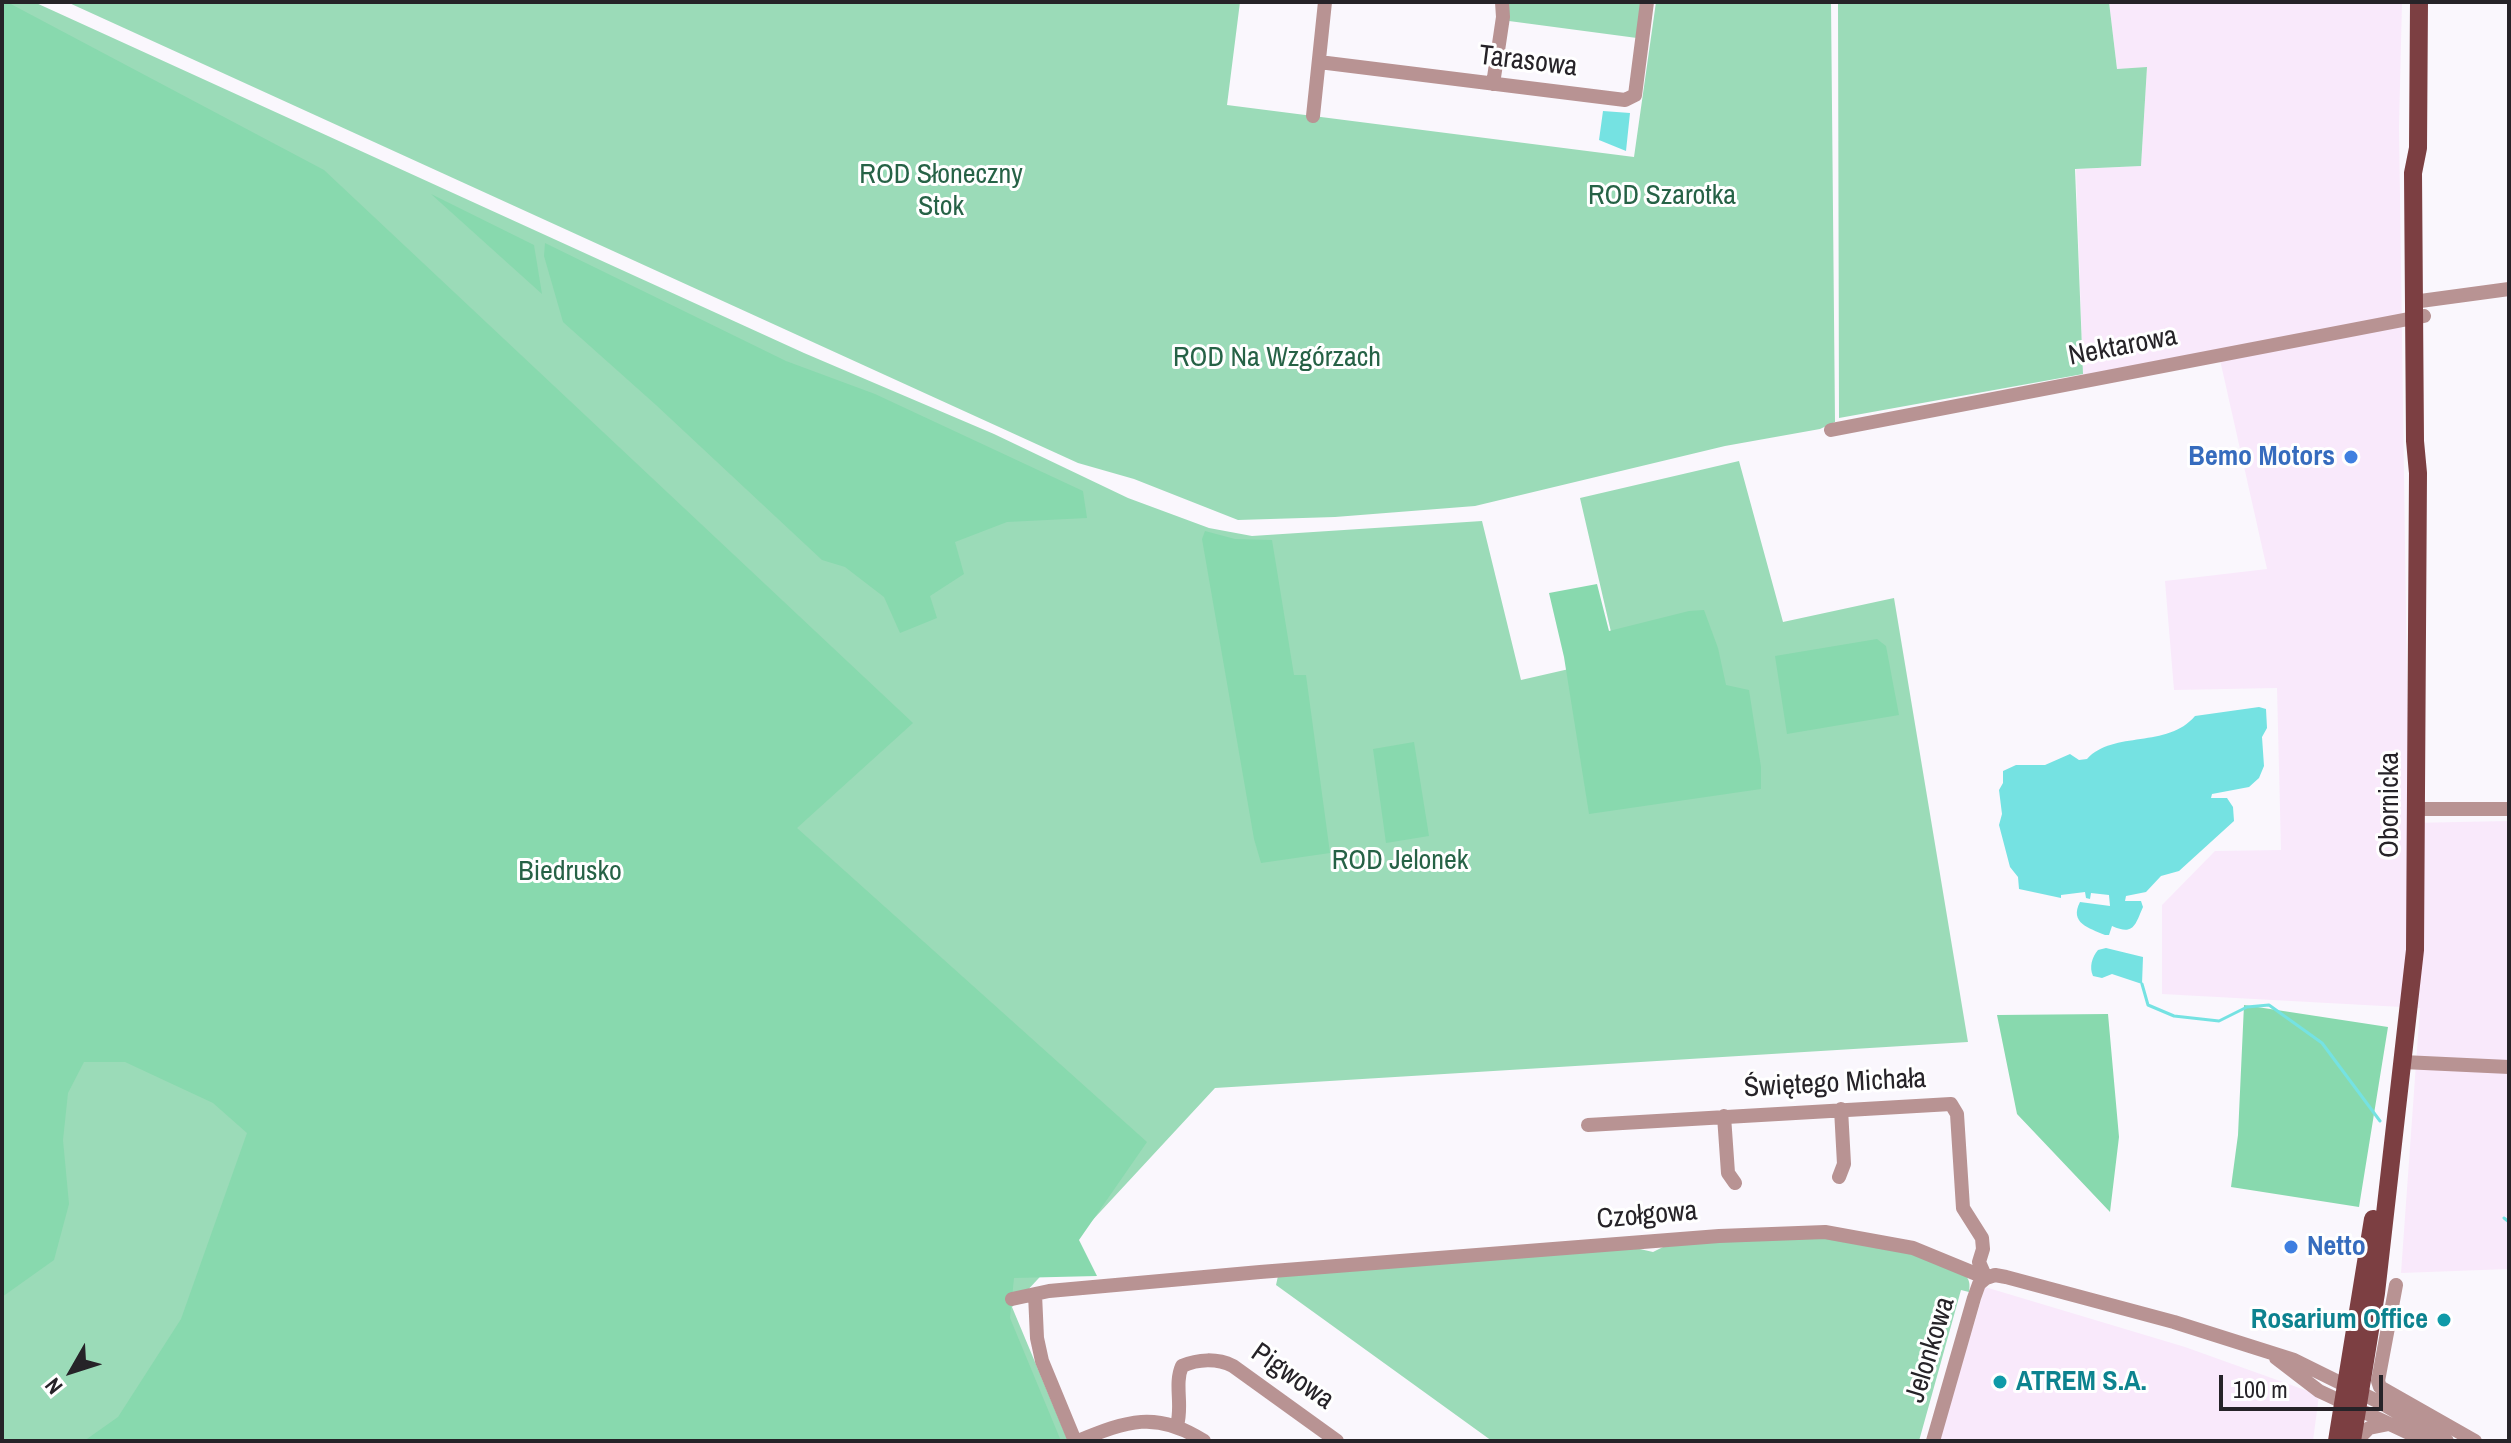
<!DOCTYPE html>
<meta charset="utf-8">
<style>
body{margin:0}
#map{position:relative;width:2511px;height:1443px;overflow:hidden;background:#faf7fd;font-family:"Archivo Narrow",sans-serif}
canvas{display:block}
.frame{position:absolute;inset:0;border:4px solid #262328;pointer-events:none}
.north{position:absolute;left:32px;top:1331px;width:80px;height:80px;-webkit-text-stroke:6px #fff;paint-order:stroke;rotate:231deg;font-size:22px;font-weight:700;line-height:32px;text-align:center;color:#262328}
.north::after{content:'';display:block;margin:auto;width:28px;height:36px;background:#262328;clip-path:polygon(50% 0,100% 100%,50% 72%,0 100%)}
.scale{position:absolute;left:2219px;top:1375px;width:164px;height:36px;box-sizing:border-box;border:4px solid #262328;border-top:0;padding-left:10px;font-size:24px;line-height:28px;white-space:nowrap;color:#262328;-webkit-text-stroke:6px #fff;paint-order:stroke}
</style>
<div id="map">
<canvas width="2511" height="1443"></canvas>
<div class="frame"></div>
<div class="north">N</div>
<div class="scale">100 m</div>
</div>
<script>
const ctx = document.querySelector('canvas').getContext('2d');
ctx.lineJoin = 'round';
function fillPath(path, color) {
  ctx.fillStyle = color;
  ctx.fill(path, 'evenodd');
}
function trace(path, color, width, dash) {
  ctx.strokeStyle = color;
  ctx.lineWidth = width;
  ctx.lineCap = dash ? 'butt' : 'round';
  ctx.setLineDash(dash || []);
  ctx.stroke(path);
}
function label(font, color, halo, rows, align = 'center') {
  ctx.font = font + ' "Archivo Narrow",sans-serif';
  ctx.lineWidth = 6;
  ctx.setLineDash([]);
  ctx.textBaseline = 'middle';
  ctx.strokeStyle = halo;
  ctx.fillStyle = color;
  for (const [text, x, y, turn = 0] of rows) {
    ctx.save();
    ctx.translate(x, y);
    ctx.rotate((+turn || 0) * Math.PI / 180);
    ctx.textAlign = isNaN(turn) ? turn : align;
    if (halo) ctx.strokeText(text, 0, 0);
    ctx.fillText(text, 0, 0);
    ctx.restore();
  }
}
const industrial = new Path2D(`
 M 2109,2 L 2402,2 L 2399,127 L 2409,823 L 2509,821 L 2509,1269 L 2401,1273 L 2420,1008 L 2162,994 L 2162,905 L 2215,851 L 2281,850 L 2277,688 L 2174,690 L 2165,581 L 2267,569 L 2218,351 L 2083,375 L 2076,169 L 2141,166 L 2147,68 L 2117,69 Z
 M 1985,1287 L 2185,1347 L 2319,1395 L 2313,1441 L 1939,1441 Z`);
const green = new Path2D(`
 M 2,2 L 34,2 L 804,353 L 994,434 L 1128,498 L 1209,528 L 1252,536 L 1482,521 L 1521,680 L 1617,658 L 1580,498 L 1739,461 L 1783,622 L 1894,598 L 1968,1042 L 1215,1088 L 1012,1307 L 1068,1441 L 2,1441 Z
 M 67,2 L 1240,2 L 1227,105 L 1634,157 L 1656,2 L 1831,2 L 1835,422 L 1820,429 L 1725,446 L 1475,506 L 1335,517 L 1238,520 L 1134,479 L 1078,463 Z
 M 1509,2 L 1642,2 L 1637,38 L 1509,21 Z
 M 1838,2 L 2109,2 L 2117,69 L 2147,67 L 2141,166 L 2075,169 L 2083,374 L 1839,418 Z
 M 1824,1237 C 1854,1241 1945,1254 1965,1275 C 1970,1280 1970,1285 1969,1292 L 1961,1290 L 1919,1441 L 1492,1441 L 1276,1285 L 1278,1276 L 1631,1247 L 1653,1252 L 1663,1247 L 1720,1240 Z`);
const forest = new Path2D(`
 M 2,2 L 7,2 L 324,170 L 913,723 L 797,828 L 1147,1142 L 1079,1240 L 1097,1276 L 1014,1278 L 1010,1318 L 1061,1441 L 84,1441 L 118,1417 L 181,1319 L 247,1133 L 213,1103 L 125,1062 L 84,1062 L 68,1093 L 63,1140 L 69,1204 L 54,1260 L 2,1297 Z
 M 431,194 L 534,245 L 542,294 Z
 M 545,243 L 786,361 L 875,394 L 1083,491 L 1087,518 L 1007,522 L 955,542 L 964,574 L 930,596 L 937,618 L 900,633 L 884,597 L 845,567 L 822,560 L 656,405 L 563,322 L 544,256 Z
 M 1205,531 L 1235,539 L 1272,540 L 1294,675 L 1306,675 L 1330,853 L 1261,863 L 1254,839 L 1202,539 Z
 M 1597,584 L 1609,631 L 1689,611 L 1704,610 L 1718,648 L 1726,685 L 1749,690 L 1761,767 L 1761,789 L 1589,814 L 1564,657 L 1549,593 Z
 M 1877,639 L 1886,646 L 1899,715 L 1787,734 L 1775,656 Z
 M 1414,742 L 1429,836 L 1386,843 L 1373,749 Z
 M 2244,1005 L 2388,1027 L 2359,1207 L 2231,1187 L 2238,1135 Z
 M 2108,1014 L 2119,1137 L 2110,1212 L 2017,1114 L 1997,1015 Z`);
const water = new Path2D(`
 M 1603,111 L 1630,113 L 1626,151 L 1599,140 Z
 M 2259,707 L 2266,709 L 2267,728 L 2262,737 L 2264,766 L 2259,778 L 2249,787 L 2212,794 L 2211,798 L 2227,798 L 2233,807 L 2234,821 L 2179,871 L 2161,876 L 2146,892 L 2126,896 L 2125,901 L 2141,901 L 2143,907 C 2135,925 2134,936 2112,926 L 2109,935 L 2105,935 C 2089,928 2069,923 2080,902 L 2110,906 L 2109,895 L 2091,893 L 2090,899 L 2086,898 L 2085,892 L 2061,895 L 2061,898 L 2019,889 L 2018,877 L 2010,867 L 1999,825 L 2002,814 L 1999,790 L 2003,783 L 2003,771 L 2016,765 L 2045,765 L 2070,754 L 2079,760 L 2087,759 C 2114,730 2167,749 2195,716 Z
 M 2106,948 L 2143,957 L 2142,984 L 2112,974 L 2102,978 L 2093,976 C 2089,967 2092,957 2098,950 Z`);
const stream = new Path2D(`
 M 2142,984 L 2148,1005 L 2174,1016 L 2219,1021 L 2247,1007 L 2269,1005 L 2322,1043 L 2380,1121
 M 2504,1218 L 2509,1222`);
const minor = new Path2D(`
 M 1319,62 L 1625,100 L 1635,95 L 1647,2
 M 1493,84 L 1503,17 L 1502,2
 M 1313,116 L 1325,2
 M 2413,302 L 2509,289
 M 1831,430 L 2424,316
 M 2418,809 L 2509,809
 M 2403,1062 L 2509,1067
 M 1724,1116 L 1728,1173 L 1735,1183
 M 1588,1125 L 1951,1104 L 1957,1114 L 1963,1208 L 1982,1238 L 1983,1249 L 1979,1262 L 1986,1278
 M 1839,1177 L 1844,1164 L 1841,1109
 M 2396,1285 L 2378,1381 L 2380,1387 L 2475,1441
 M 1035,1294 L 1037,1338 L 1042,1361 L 1075,1441
 M 1012,1299 L 1049,1291 L 1260,1272 L 1719,1236 L 1825,1232 L 1913,1248 L 1986,1278 L 1995,1275 L 2006,1277 L 2174,1322 L 2294,1360 L 2381,1403 L 2447,1441
 M 2276,1358 L 2319,1391 L 2426,1441
 M 1177,1425 C 1183,1406 1174,1384 1182,1366 C 1198,1359 1217,1358 1233,1366 L 1337,1441
 M 1078,1441 C 1127,1421 1156,1410 1204,1441
 M 1933,1441 L 1974,1298 L 1979,1284 L 1986,1278
 M 2356,1441 L 2369,1428 L 2389,1424`);
const major = new Path2D(`
 M 2337,1441 L 2373,1219
 M 2352,1441 L 2376,1293 L 2415,950 L 2418,473 L 2415,441 L 2413,173 L 2418,148 L 2419,2`);
const markers = [
 [2351,457,8,"#3f7fe0"],
 [2291,1247,8,"#3f7fe0"],
 [2444,1320,8,"#0f9aa8"],
 [2000,1382,8,"#0f9aa8"]
];
const streetNames = [
 ["Tarasowa",1528,62,7],
 ["Nektarowa",2123,347,-11],
 ["Obornicka",2390,805,-90],
 ["Świętego Michała",1835,1084,-3],
 ["Czołgowa",1647,1216,-5],
 ["Jelonkowa",1931,1350,-73],
 ["Pigwowa",1292,1377,35]
];
const parkNames = [
 ["ROD Słoneczny",941,175],
 ["Stok",941,207],
 ["ROD Szarotka",1662,196],
 ["ROD Na Wzgórzach",1277,358],
 ["ROD Jelonek",1400,861],
 ["Biedrusko",570,872]
];
const shopNames = [
 ["Bemo Motors",2335,457],
 ["Netto",2307,1247,"left"]
];
const cultureNames = [
 ["Rosarium Office",2428,1320],
 ["ATREM S.A.",2016,1382,"left"]
];
fillPath(industrial, '#f9e9fb');
fillPath(green, '#9bdbb8');
fillPath(forest, '#88d9ae');
fillPath(water, '#75e2e2');
trace(stream, '#75e2e2', 3);
trace(minor, '#b89393', 14);
trace(major, '#7c3f42', 18);
for (const [x, y, r, color] of markers) {
  const dot = new Path2D();
  dot.arc(x, y, r, 0, 2 * Math.PI);
  ctx.fillStyle = color;
  ctx.fill(dot);
  trace(dot, '#fff', 3);
}
label('28px', '#262328', '#fff', streetNames);
label('28px', '#266246', '#fff', parkNames);
label('bold 28px', '#366cbe', '#fff', shopNames, 'right');
label('bold 28px', '#0d838f', '#fff', cultureNames, 'right');
</script>
